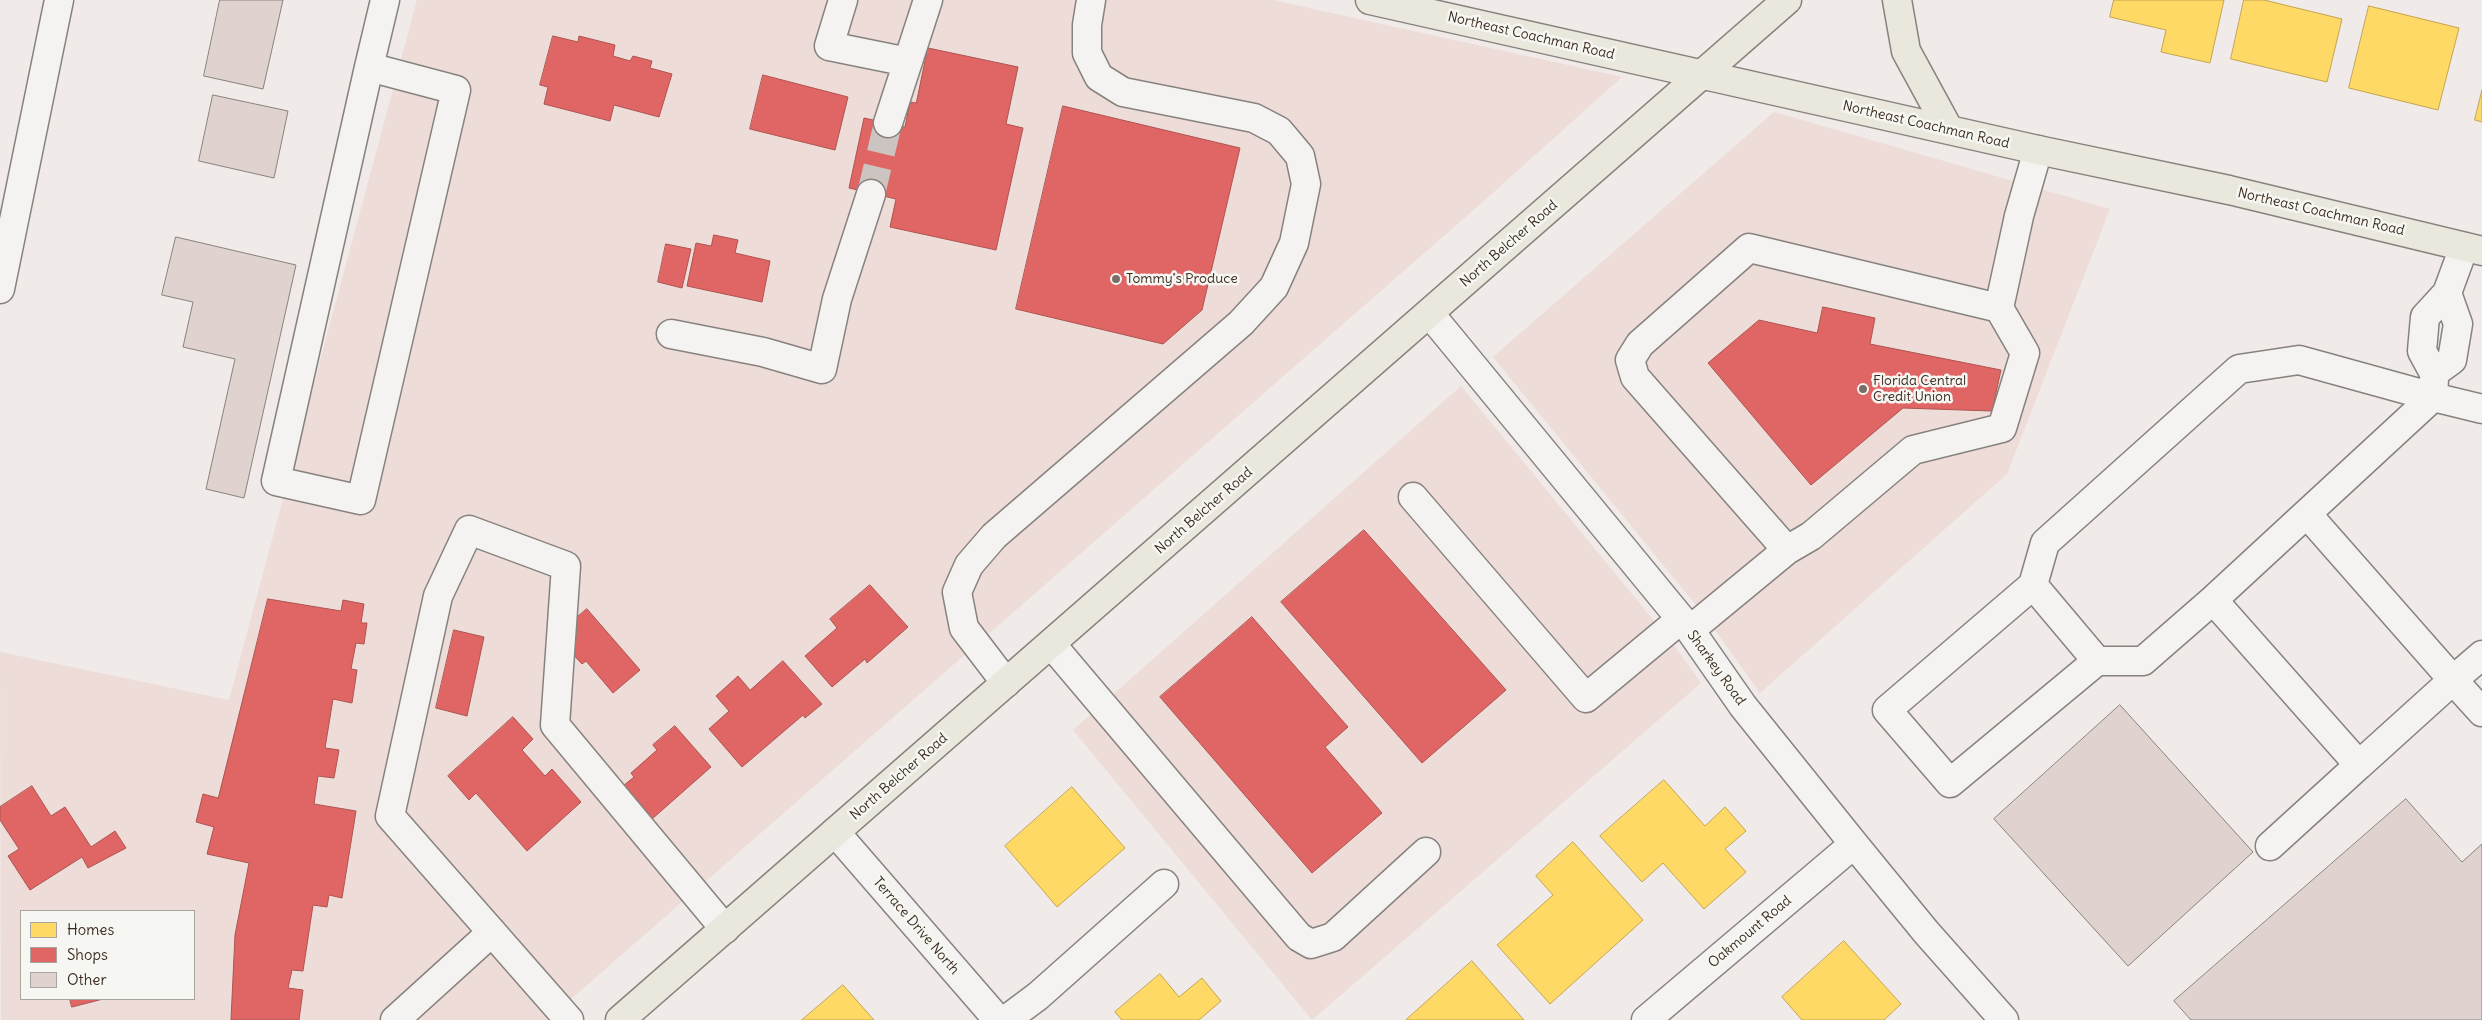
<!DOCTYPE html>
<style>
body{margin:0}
#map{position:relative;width:2482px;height:1020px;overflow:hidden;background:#f0eae8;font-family:Delius,sans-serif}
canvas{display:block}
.legend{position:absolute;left:20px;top:910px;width:175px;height:90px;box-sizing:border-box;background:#f6f6f2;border:1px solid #aba49d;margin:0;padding:6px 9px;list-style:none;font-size:15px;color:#3b2a1e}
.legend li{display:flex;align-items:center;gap:10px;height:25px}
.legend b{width:25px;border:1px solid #aba49d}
</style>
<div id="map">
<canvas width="2482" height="1020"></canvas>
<ul class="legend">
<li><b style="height:14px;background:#ffd966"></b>Homes</li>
<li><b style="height:14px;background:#e06666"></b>Shops</li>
<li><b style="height:14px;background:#e0d2ce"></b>Other</li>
</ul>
</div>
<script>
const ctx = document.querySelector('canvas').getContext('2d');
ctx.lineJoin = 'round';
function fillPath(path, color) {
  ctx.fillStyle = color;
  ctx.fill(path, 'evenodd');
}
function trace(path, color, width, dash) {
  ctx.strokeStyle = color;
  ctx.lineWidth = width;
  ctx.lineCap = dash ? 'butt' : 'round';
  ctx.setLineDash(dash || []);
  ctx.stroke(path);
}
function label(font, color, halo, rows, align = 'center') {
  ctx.font = font + ' Delius,sans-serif';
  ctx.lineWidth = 5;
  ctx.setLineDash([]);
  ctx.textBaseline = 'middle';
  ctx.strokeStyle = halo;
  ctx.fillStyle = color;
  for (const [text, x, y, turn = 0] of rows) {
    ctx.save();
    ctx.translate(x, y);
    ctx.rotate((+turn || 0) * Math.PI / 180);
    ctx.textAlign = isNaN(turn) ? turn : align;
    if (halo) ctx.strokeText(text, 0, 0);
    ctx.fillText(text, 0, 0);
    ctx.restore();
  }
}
const built = new Path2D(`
 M 417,0 L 1273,0 L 1622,77 L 1486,199 L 547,1020 L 1,1020 L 0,652 L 229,700 ZM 21,911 L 194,911 L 194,999 L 21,999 Z
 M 1774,112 L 2110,209 L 2007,474 L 1760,693 L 1705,616 L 1493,357 Z
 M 1461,386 L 1673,644 L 1701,683 L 1312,1020 L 1073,730 Z`);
const homes = new Path2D(`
 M 2114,0 L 2224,0 L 2210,63 L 2161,52 L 2166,30 L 2110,17 Z
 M 2244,0 L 2264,0 L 2342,19 L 2327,82 L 2231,59 Z
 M 2369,6 L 2459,28 L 2438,110 L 2349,88 Z
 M 2482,90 L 2482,122 L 2475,120 Z
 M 1664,780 L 1705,826 L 1725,807 L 1746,831 L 1725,849 L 1746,872 L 1704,909 L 1663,863 L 1642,882 L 1600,836 Z
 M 1072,787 L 1125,848 L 1057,907 L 1005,846 Z
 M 1573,842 L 1643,920 L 1550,1004 L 1497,945 L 1553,895 L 1536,876 Z
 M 1844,941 L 1901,1004 L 1884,1020 L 1802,1020 L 1782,997 Z
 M 1472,961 L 1524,1020 L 1406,1020 Z
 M 1160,974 L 1179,997 L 1202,978 L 1221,1001 L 1199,1020 L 1122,1020 L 1115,1012 Z
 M 843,985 L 874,1020 L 802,1020 Z`);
const shops = new Path2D(`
 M 553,36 L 578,42 L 579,36 L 615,45 L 613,56 L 630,61 L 633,56 L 652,61 L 650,68 L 672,74 L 659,117 L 614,105 L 610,121 L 544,104 L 548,87 L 540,85 Z
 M 928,48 L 1018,67 L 1006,124 L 1023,128 L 996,250 L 890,227 L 896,199 L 849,188 L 864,118 L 905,127 L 910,102 L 916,103 Z
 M 763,75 L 848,97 L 835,150 L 750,129 Z
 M 1063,106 L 1240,148 L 1202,310 L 1163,344 L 1016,309 Z
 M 714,235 L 738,240 L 735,253 L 770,261 L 762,302 L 687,286 L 696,243 L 711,246 Z
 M 666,244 L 691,249 L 682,288 L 658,282 Z
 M 1823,307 L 1875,318 L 1870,344 L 2001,370 L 1992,411 L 1903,408 L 1811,485 L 1708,363 L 1759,320 L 1817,333 Z
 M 1364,530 L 1506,690 L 1422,763 L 1281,602 Z
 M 870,585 L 908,627 L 867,663 L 865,659 L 832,687 L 805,656 L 837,628 L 830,619 Z
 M 268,599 L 341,611 L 343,600 L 364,604 L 361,623 L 367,623 L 364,644 L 356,643 L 351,669 L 357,670 L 352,703 L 333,699 L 325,748 L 339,750 L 334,778 L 318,776 L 314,804 L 356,811 L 342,898 L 329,895 L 327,907 L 313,905 L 303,971 L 292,970 L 288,988 L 303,990 L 299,1020 L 231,1020 L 235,935 L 249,863 L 207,854 L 214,827 L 196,822 L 203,794 L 218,798 Z
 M 587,609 L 640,670 L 613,693 L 586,661 L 582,664 L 568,649 L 576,618 Z
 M 1252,617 L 1348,727 L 1325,747 L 1382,813 L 1312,873 L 1160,697 Z
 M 454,630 L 484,637 L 467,716 L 436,708 Z
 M 783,661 L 822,704 L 805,718 L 803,715 L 742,767 L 709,729 L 729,711 L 716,696 L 738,676 L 750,690 Z
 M 513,717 L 533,739 L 522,750 L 545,776 L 552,769 L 581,802 L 527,851 L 476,793 L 469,800 L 448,776 Z
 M 675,726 L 711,767 L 652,819 L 623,786 L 634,777 L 631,773 L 657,750 L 653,745 Z
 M 32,786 L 51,816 L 65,807 L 91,847 L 115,831 L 126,848 L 88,868 L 82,857 L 30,890 L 8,856 L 19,849 L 0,820 L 0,807 Z
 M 70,999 L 103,999 L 72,1007 Z`);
const building = new Path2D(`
 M 220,0 L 283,0 L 263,89 L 204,76 Z
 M 213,95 L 288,111 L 274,178 L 199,161 Z
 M 176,237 L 296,265 L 244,498 L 206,489 L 235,359 L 183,347 L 193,302 L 162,295 Z
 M 2120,705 L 2253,852 L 2128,966 L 1994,819 Z
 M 2406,799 L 2462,862 L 2482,844 L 2482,1020 L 2191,1020 L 2174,1001 Z`);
const minorTunnel = new Path2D(`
 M 871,194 L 888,123`);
const minor = new Path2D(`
 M 843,0 L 829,46 L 908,62
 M 369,67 L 456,90 L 361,500 L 276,481 L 369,67 L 385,0
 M 888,123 L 928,0
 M 0,289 L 59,0
 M 2447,293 L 2458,324 L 2452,360 L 2434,373 L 2422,351 L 2425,317 L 2447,293 L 2464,247
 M 1430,314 L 1690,630 L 1743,706 L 1854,844 L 1926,932 L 2004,1020
 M 671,334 L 763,352 L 822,369 L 837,299 L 871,194
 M 2434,379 L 2433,397 L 2482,409
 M 1413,497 L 1586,698 L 1680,620
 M 2307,514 L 2453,680 L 2359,765 L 2213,600 L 2433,397
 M 1787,550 L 1811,536 L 1913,450 L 2002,428 L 2025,353 L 1999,308 L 2019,216 L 2038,150
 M 2033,585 L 2045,543 L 2239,369 L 2299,360 L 2433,397
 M 1690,630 L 1787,550 L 1635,377 L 1630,360 L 1640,344 L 1749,248 L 1999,308
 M 1051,644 L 1299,937 L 1311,944 L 1333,937 L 1426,852
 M 2482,655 L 2453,680 L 2482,712
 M 2097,661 L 2033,585 L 1887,710 L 1950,783 L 2097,661 L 2143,661 L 2213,600
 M 1006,683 L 964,628 L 957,592 L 969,565 L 994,536 L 1241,323 L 1274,287 L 1294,243 L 1306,184 L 1300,156 L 1279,131 L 1254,118 L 1123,92 L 1099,77 L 1087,53 L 1087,25 L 1091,0
 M 835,832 L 998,1020
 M 2270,846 L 2359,765
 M 395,1020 L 492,932
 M 569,1020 L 390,816 L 438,596 L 469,530 L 566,566 L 555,725 L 725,929
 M 1006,1020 L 1038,996 L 1164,884
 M 1646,1020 L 1854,844`);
const major = new Path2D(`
 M 1370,0 L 2038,150 L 2229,190 L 2482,251
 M 1897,0 L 1906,51 L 1949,130
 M 620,1020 L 1787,0`);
const markers = [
 [1116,279,5,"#7a6d65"],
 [1863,389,5,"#7a6d65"]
];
const streetNames = [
 ["Northeast Coachman Road",1531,36,13],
 ["Northeast Coachman Road",1926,125,13],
 ["Northeast Coachman Road",2321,212,13],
 ["North Belcher Road",1509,244,-41],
 ["North Belcher Road",1204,511,-41],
 ["Sharkey Road",1716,668,54],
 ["North Belcher Road",899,777,-41],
 ["Terrace Drive North",916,926,49],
 ["Oakmount Road",1750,932,-40]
];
const poiNames = [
 ["Tommy's Produce",1126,279],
 ["Florida Central",1873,381],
 ["Credit Union",1873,397]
];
fillPath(built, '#eddcd8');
fillPath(homes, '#ffd966');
trace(homes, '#c4a450', 1);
fillPath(shops, '#e06666');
trace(shops, '#ae5450', 1);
fillPath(building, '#e0d2ce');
trace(building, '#88827e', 1);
trace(minorTunnel, '#ccc4c0', 28, [28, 14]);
trace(minor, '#88827e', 31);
trace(major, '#88827e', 31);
trace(minor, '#f4f3f1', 28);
trace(major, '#eae7dd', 28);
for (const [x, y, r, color] of markers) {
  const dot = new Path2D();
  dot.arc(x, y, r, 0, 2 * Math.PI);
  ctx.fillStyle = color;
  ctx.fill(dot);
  trace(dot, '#f6f6f2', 2);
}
label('14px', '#3b2a1e', '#f6f6f2', streetNames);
label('14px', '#3b2a1e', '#f6f6f2', poiNames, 'left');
</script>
